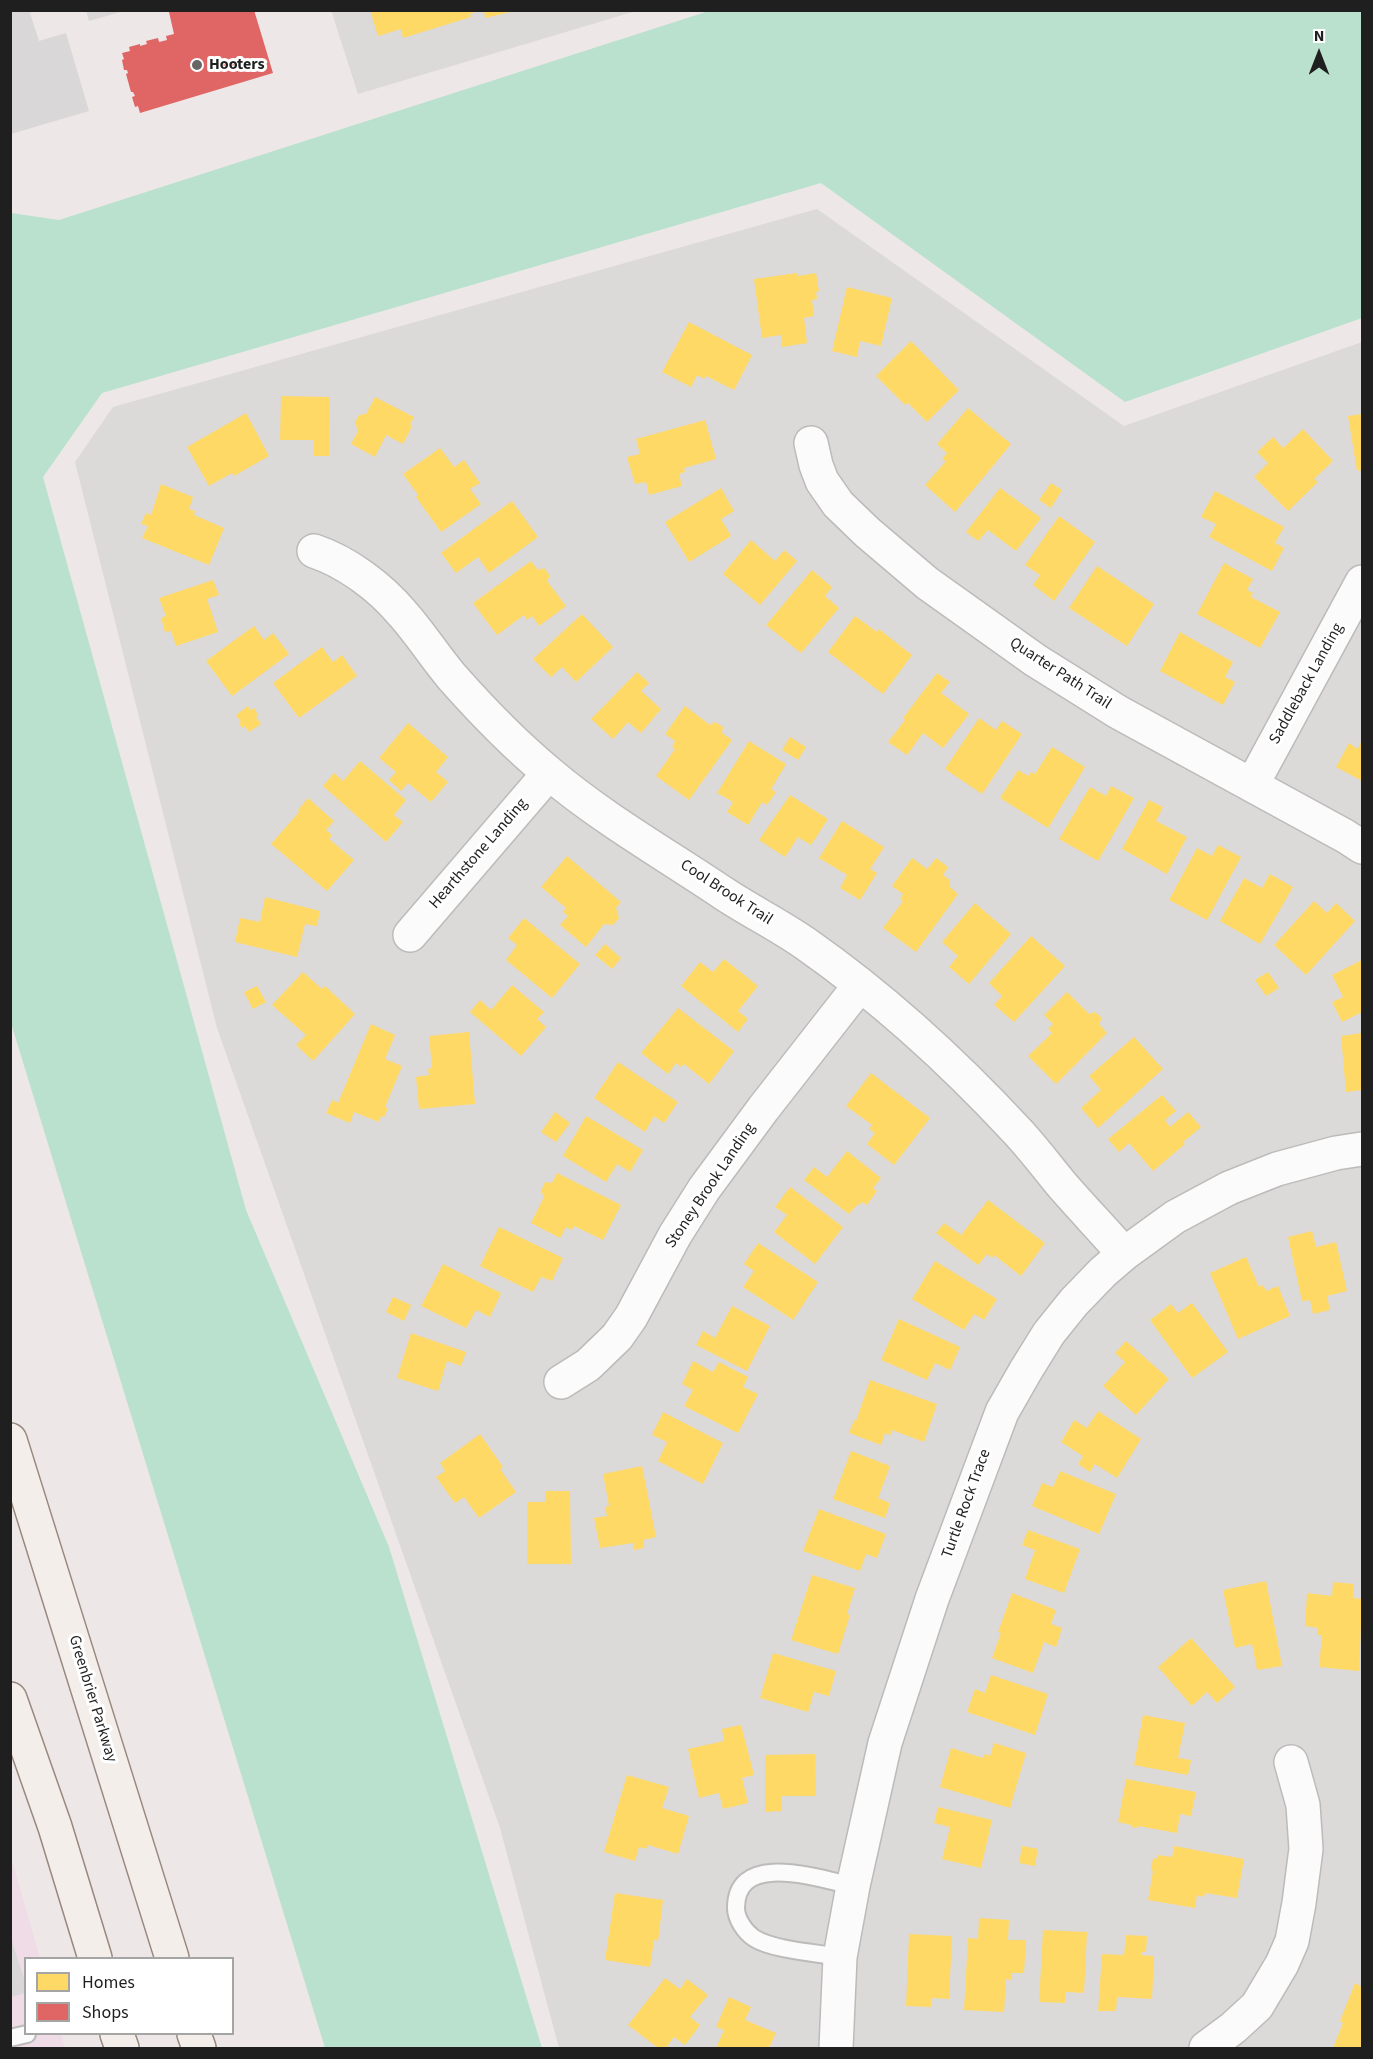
<!DOCTYPE html>
<style>
body{margin:0}
#map{position:relative;width:1373px;height:2059px;overflow:hidden;background:#ede7e7;font-family:"Source Sans 3",sans-serif}
canvas{display:block}
.frame{position:absolute;inset:0;border:12px solid #1f1f1f;pointer-events:none}
.legend{position:absolute;left:24px;top:1957px;width:210px;height:78px;box-sizing:border-box;background:#fff;border:2px solid #a5a5a5;margin:0;padding:8px 10px;list-style:none;font-size:18px;color:#1f1f1f}
.legend li{display:flex;align-items:center;gap:12px;height:30px}
.legend b{width:30px;border:2px solid #a5a5a5}
.north{position:absolute;left:1289px;top:24px;width:60px;height:60px;-webkit-text-stroke:4px #fff;paint-order:stroke;rotate:0deg;font-size:16px;font-weight:700;line-height:24px;text-align:center;color:#1f1f1f}
.north::after{content:'';display:block;margin:auto;width:21px;height:27px;background:#1f1f1f;clip-path:polygon(50% 0,100% 100%,50% 72%,0 100%)}
</style>
<div id="map">
<canvas width="1373" height="2059"></canvas>
<div class="frame"></div>
<ul class="legend">
<li><b style="height:16px;background:#ffd966"></b>Homes</li>
<li><b style="height:16px;background:#e06666"></b>Shops</li>
</ul>
<div class="north">N</div>
</div>
<script>
const ctx = document.querySelector('canvas').getContext('2d');
ctx.lineJoin = 'round';
function fillPath(path, color) {
  ctx.fillStyle = color;
  ctx.fill(path, 'evenodd');
}
function trace(path, color, width, dash) {
  ctx.strokeStyle = color;
  ctx.lineWidth = width;
  ctx.lineCap = dash ? 'butt' : 'round';
  ctx.setLineDash(dash || []);
  ctx.stroke(path);
}
function label(font, color, halo, rows, align = 'center') {
  ctx.font = font + ' "Source Sans 3",sans-serif';
  ctx.lineWidth = 6;
  ctx.setLineDash([]);
  ctx.textBaseline = 'middle';
  ctx.strokeStyle = halo;
  ctx.fillStyle = color;
  for (const [text, x, y, turn = 0] of rows) {
    ctx.save();
    ctx.translate(x, y);
    ctx.rotate((+turn || 0) * Math.PI / 180);
    ctx.textAlign = isNaN(turn) ? turn : align;
    if (halo) ctx.strokeText(text, 0, 0);
    ctx.fillText(text, 0, 0);
    ctx.restore();
  }
}
const residential = new Path2D(`
 M 331,10 L 636,11 L 358,94 Z
 M 817,209 L 1124,426 L 1362,342 L 1362,2048 L 559,2048 L 500,1828 L 217,1028 L 75,462 L 113,407 Z`);
const commercial = new Path2D(`
 M 10,1854 L 40,1958 L 26,1958 L 26,2034 L 61,2034 L 65,2048 L 11,2048 Z`);
const parking = new Path2D(`
 M 11,10 L 36,11 L 30,13 L 39,41 L 66,33 L 89,111 L 11,134 Z
 M 86,10 L 124,10 L 124,11 L 89,21 Z
 M 10,1935 L 26,1985 L 25,1993 L 11,1997 Z`);
const water = new Path2D(`
 M 712,10 L 1362,11 L 1362,318 L 1125,402 L 821,183 L 102,393 L 43,477 L 246,1210 L 389,1547 L 542,2048 L 325,2048 L 11,1023 L 11,213 L 59,220 Z`);
const homes = new Path2D(`
 M 370,10 L 479,10 L 479,11 L 470,14 L 471,17 L 403,38 L 401,29 L 378,36 Z
 M 483,10 L 514,10 L 514,11 L 486,18 Z
 M 797,273 L 798,276 L 816,273 L 819,291 L 816,292 L 817,299 L 812,300 L 814,316 L 804,318 L 807,343 L 782,347 L 781,335 L 762,338 L 754,279 Z
 M 847,287 L 892,298 L 881,346 L 860,341 L 857,357 L 832,351 Z
 M 689,322 L 752,355 L 734,390 L 706,376 L 704,379 L 697,375 L 691,387 L 662,372 Z
 M 911,341 L 959,390 L 927,422 L 908,403 L 905,405 L 876,376 Z
 M 281,396 L 330,397 L 329,456 L 314,456 L 314,440 L 280,440 Z
 M 375,397 L 414,417 L 410,424 L 412,426 L 403,444 L 386,435 L 375,457 L 351,444 L 358,431 L 355,422 L 359,415 L 366,414 Z
 M 968,408 L 1011,444 L 955,512 L 925,485 L 946,461 L 942,459 L 947,453 L 937,444 Z
 M 246,413 L 269,456 L 234,476 L 232,473 L 209,486 L 187,447 Z
 M 1362,414 L 1362,470 L 1357,471 L 1348,416 Z
 M 705,420 L 716,459 L 684,468 L 685,472 L 679,474 L 682,486 L 649,495 L 646,482 L 635,484 L 627,457 L 640,454 L 636,439 Z
 M 1303,429 L 1333,461 L 1314,479 L 1318,482 L 1288,511 L 1254,477 L 1268,463 L 1257,452 L 1273,437 L 1283,448 Z
 M 440,448 L 454,467 L 464,460 L 480,483 L 470,489 L 481,504 L 441,532 L 416,497 L 418,495 L 403,474 Z
 M 1051,483 L 1062,490 L 1051,508 L 1039,500 Z
 M 161,484 L 193,497 L 189,509 L 195,511 L 194,515 L 224,528 L 209,565 L 142,538 L 148,526 L 141,524 L 146,513 L 151,515 Z
 M 721,488 L 734,511 L 721,519 L 731,536 L 689,562 L 665,522 Z
 M 1000,488 L 1041,518 L 1016,551 L 988,530 L 978,541 L 966,532 Z
 M 1215,491 L 1284,527 L 1275,543 L 1284,548 L 1272,571 L 1209,537 L 1216,524 L 1201,517 Z
 M 512,501 L 538,537 L 489,573 L 478,557 L 456,573 L 441,553 Z
 M 1059,516 L 1095,542 L 1054,601 L 1033,585 L 1040,575 L 1025,565 Z
 M 751,540 L 775,561 L 784,550 L 797,561 L 760,605 L 723,574 Z
 M 531,561 L 538,570 L 544,568 L 550,576 L 547,581 L 566,606 L 539,626 L 532,616 L 527,620 L 524,615 L 497,635 L 473,603 Z
 M 1224,563 L 1253,579 L 1247,590 L 1253,593 L 1251,597 L 1280,612 L 1260,648 L 1197,614 Z
 M 1097,566 L 1154,604 L 1127,646 L 1069,608 Z
 M 812,570 L 832,587 L 825,596 L 839,608 L 801,653 L 766,625 Z
 M 213,580 L 219,595 L 207,599 L 218,632 L 176,646 L 171,631 L 165,632 L 161,618 L 166,616 L 159,598 Z
 M 582,614 L 613,647 L 576,682 L 562,667 L 551,677 L 533,659 Z
 M 855,616 L 877,632 L 879,629 L 912,655 L 883,694 L 828,652 Z
 M 254,626 L 264,640 L 273,633 L 289,654 L 232,696 L 206,661 Z
 M 1180,632 L 1233,662 L 1225,677 L 1235,682 L 1223,705 L 1160,671 Z
 M 322,647 L 333,662 L 342,655 L 357,676 L 299,718 L 273,683 Z
 M 637,672 L 649,683 L 641,691 L 661,709 L 641,733 L 628,722 L 613,739 L 591,719 Z
 M 937,673 L 950,682 L 941,693 L 969,714 L 943,748 L 923,733 L 907,755 L 888,742 L 905,720 L 903,718 Z
 M 248,706 L 250,710 L 254,708 L 258,715 L 256,717 L 261,724 L 249,732 L 245,726 L 242,728 L 239,723 L 241,722 L 236,715 Z
 M 685,706 L 710,725 L 715,722 L 723,727 L 722,733 L 732,740 L 689,800 L 656,776 L 675,749 L 672,747 L 675,741 L 665,734 Z
 M 979,718 L 996,730 L 1002,721 L 1022,734 L 982,794 L 945,769 Z
 M 408,723 L 448,757 L 436,772 L 448,782 L 431,802 L 408,783 L 401,791 L 389,780 L 396,772 L 379,758 Z
 M 790,737 L 806,747 L 798,760 L 782,750 Z
 M 1362,740 L 1362,781 L 1336,767 L 1349,743 L 1358,749 Z
 M 749,741 L 786,764 L 771,789 L 776,792 L 767,805 L 762,802 L 748,825 L 727,812 L 733,802 L 717,793 Z
 M 1052,747 L 1085,767 L 1048,828 L 1000,798 L 1018,770 L 1028,776 L 1031,772 L 1035,774 Z
 M 360,761 L 406,800 L 394,815 L 403,822 L 386,842 L 323,786 L 334,773 L 343,781 Z
 M 1111,786 L 1134,798 L 1098,861 L 1059,839 L 1090,787 L 1106,796 Z
 M 790,795 L 828,819 L 811,845 L 798,837 L 785,857 L 759,840 Z
 M 308,798 L 334,821 L 326,830 L 332,835 L 329,839 L 354,860 L 327,891 L 271,844 L 299,812 L 298,810 Z
 M 1149,800 L 1163,807 L 1156,821 L 1187,837 L 1167,874 L 1122,849 Z
 M 842,821 L 884,847 L 870,869 L 877,873 L 860,900 L 840,888 L 847,875 L 819,858 Z
 M 1218,845 L 1241,857 L 1207,920 L 1169,900 L 1197,848 L 1212,856 Z
 M 567,856 L 621,902 L 616,908 L 619,918 L 613,925 L 604,924 L 586,947 L 560,925 L 568,916 L 563,912 L 566,908 L 541,887 Z
 M 912,858 L 927,869 L 936,858 L 948,867 L 943,875 L 950,880 L 950,887 L 958,894 L 916,952 L 883,928 L 903,901 L 900,899 L 903,894 L 892,886 Z
 M 1270,874 L 1293,887 L 1260,944 L 1220,921 L 1244,878 L 1262,888 Z
 M 265,897 L 320,911 L 317,926 L 305,924 L 297,957 L 235,942 L 240,918 L 260,922 Z
 M 1314,901 L 1327,913 L 1336,903 L 1355,921 L 1306,975 L 1274,945 Z
 M 975,903 L 1011,934 L 969,984 L 949,967 L 958,956 L 942,942 Z
 M 524,918 L 580,964 L 552,998 L 506,960 L 517,945 L 508,938 Z
 M 1031,936 L 1065,966 L 1014,1022 L 994,1005 L 1002,996 L 989,983 Z
 M 605,944 L 621,958 L 612,969 L 595,955 Z
 M 724,959 L 758,986 L 738,1011 L 748,1019 L 738,1032 L 681,986 L 700,962 L 713,972 Z
 M 1362,960 L 1362,1012 L 1342,1022 L 1332,1002 L 1343,997 L 1332,975 Z
 M 303,972 L 322,989 L 325,986 L 355,1014 L 313,1061 L 296,1045 L 306,1035 L 272,1005 Z
 M 1268,972 L 1279,988 L 1266,996 L 1255,980 Z
 M 512,985 L 544,1012 L 537,1019 L 546,1027 L 521,1056 L 470,1012 L 480,1000 L 491,1010 Z
 M 257,986 L 266,1002 L 253,1009 L 244,992 Z
 M 1067,992 L 1089,1014 L 1095,1012 L 1102,1018 L 1099,1024 L 1107,1033 L 1056,1084 L 1028,1056 L 1052,1033 L 1048,1029 L 1053,1024 L 1044,1015 Z
 M 678,1008 L 734,1051 L 709,1084 L 684,1064 L 681,1067 L 676,1063 L 668,1074 L 641,1053 Z
 M 371,1024 L 395,1035 L 385,1059 L 402,1066 L 385,1107 L 388,1108 L 384,1117 L 381,1116 L 379,1122 L 354,1112 L 350,1123 L 326,1113 L 332,1100 L 338,1103 Z
 M 469,1032 L 475,1104 L 419,1109 L 416,1077 L 429,1075 L 428,1069 L 432,1068 L 429,1036 Z
 M 1362,1033 L 1362,1090 L 1346,1092 L 1341,1036 Z
 M 1134,1037 L 1163,1069 L 1098,1128 L 1081,1108 L 1101,1090 L 1089,1076 Z
 M 618,1062 L 678,1102 L 664,1123 L 654,1116 L 645,1132 L 594,1098 Z
 M 871,1073 L 930,1118 L 894,1165 L 867,1144 L 875,1133 L 869,1129 L 872,1125 L 846,1106 Z
 M 1162,1095 L 1176,1111 L 1165,1120 L 1170,1127 L 1188,1112 L 1201,1127 L 1183,1142 L 1185,1144 L 1153,1171 L 1129,1143 L 1119,1152 L 1108,1139 Z
 M 555,1112 L 570,1123 L 556,1142 L 541,1132 Z
 M 586,1116 L 643,1150 L 630,1172 L 617,1164 L 606,1182 L 563,1156 Z
 M 847,1151 L 881,1178 L 873,1188 L 877,1191 L 867,1205 L 862,1202 L 860,1205 L 858,1204 L 849,1214 L 804,1180 L 814,1167 L 827,1177 Z
 M 557,1173 L 621,1205 L 603,1240 L 574,1226 L 572,1230 L 566,1227 L 560,1238 L 531,1223 L 544,1197 L 541,1191 L 545,1182 L 552,1183 Z
 M 790,1187 L 843,1227 L 815,1264 L 774,1232 L 787,1215 L 775,1207 Z
 M 988,1200 L 1045,1243 L 1021,1276 L 994,1255 L 992,1258 L 987,1254 L 978,1265 L 936,1233 L 944,1223 L 961,1235 Z
 M 499,1227 L 563,1258 L 552,1281 L 541,1277 L 533,1292 L 480,1266 Z
 M 1312,1231 L 1316,1247 L 1336,1242 L 1347,1291 L 1327,1296 L 1330,1310 L 1313,1314 L 1310,1300 L 1302,1301 L 1288,1237 Z
 M 758,1243 L 818,1282 L 793,1320 L 743,1287 L 754,1271 L 744,1264 Z
 M 1246,1257 L 1259,1287 L 1263,1285 L 1266,1291 L 1278,1286 L 1290,1316 L 1238,1339 L 1210,1273 Z
 M 935,1261 L 997,1299 L 984,1320 L 974,1314 L 964,1330 L 912,1299 Z
 M 443,1264 L 501,1293 L 490,1317 L 476,1310 L 466,1328 L 421,1306 Z
 M 393,1297 L 411,1305 L 404,1321 L 386,1312 Z
 M 1192,1303 L 1228,1352 L 1192,1378 L 1150,1320 L 1171,1304 L 1178,1313 Z
 M 732,1306 L 770,1326 L 747,1371 L 696,1345 L 703,1331 L 715,1338 Z
 M 899,1319 L 960,1347 L 950,1370 L 935,1363 L 927,1380 L 881,1360 Z
 M 411,1333 L 466,1352 L 461,1366 L 447,1361 L 438,1391 L 397,1378 Z
 M 1126,1341 L 1169,1379 L 1136,1415 L 1103,1386 L 1125,1362 L 1115,1353 Z
 M 693,1361 L 713,1372 L 719,1362 L 748,1377 L 743,1387 L 758,1394 L 738,1433 L 684,1406 L 693,1390 L 682,1384 Z
 M 870,1380 L 937,1404 L 924,1442 L 892,1430 L 891,1435 L 885,1433 L 881,1445 L 849,1433 L 854,1420 L 856,1421 Z
 M 1098,1411 L 1141,1439 L 1117,1478 L 1095,1464 L 1090,1472 L 1078,1464 L 1083,1456 L 1061,1442 L 1074,1420 L 1087,1428 Z
 M 663,1412 L 723,1443 L 703,1484 L 658,1461 L 667,1442 L 652,1435 Z
 M 480,1434 L 503,1467 L 500,1469 L 516,1492 L 479,1518 L 464,1497 L 455,1503 L 436,1477 L 445,1471 L 440,1463 Z
 M 851,1451 L 890,1466 L 878,1498 L 890,1503 L 885,1518 L 833,1499 Z
 M 642,1466 L 656,1537 L 643,1540 L 644,1548 L 634,1550 L 633,1543 L 600,1548 L 594,1518 L 607,1516 L 605,1507 L 609,1506 L 603,1474 Z
 M 1060,1471 L 1116,1494 L 1099,1534 L 1032,1506 L 1042,1483 L 1053,1487 Z
 M 545,1491 L 570,1491 L 571,1564 L 527,1564 L 527,1502 L 545,1502 Z
 M 819,1509 L 886,1534 L 877,1558 L 866,1554 L 860,1571 L 803,1551 Z
 M 1028,1530 L 1080,1549 L 1064,1593 L 1025,1579 L 1035,1550 L 1022,1545 Z
 M 812,1575 L 855,1588 L 847,1614 L 850,1615 L 838,1654 L 791,1640 Z
 M 1266,1581 L 1282,1666 L 1257,1670 L 1252,1644 L 1235,1648 L 1223,1590 Z
 M 1333,1582 L 1354,1584 L 1353,1598 L 1362,1599 L 1359,1671 L 1319,1667 L 1322,1635 L 1317,1635 L 1318,1628 L 1305,1626 L 1307,1593 L 1332,1596 Z
 M 1012,1593 L 1056,1610 L 1051,1624 L 1062,1628 L 1056,1647 L 1044,1642 L 1033,1673 L 992,1658 L 1001,1633 L 998,1632 Z
 M 1191,1638 L 1235,1687 L 1217,1703 L 1207,1692 L 1192,1706 L 1158,1667 Z
 M 773,1653 L 836,1671 L 829,1696 L 814,1692 L 808,1712 L 760,1698 Z
 M 991,1675 L 1048,1694 L 1035,1735 L 967,1712 L 975,1689 L 985,1693 Z
 M 1143,1715 L 1185,1723 L 1178,1758 L 1191,1760 L 1188,1775 L 1134,1765 Z
 M 741,1725 L 754,1775 L 742,1778 L 748,1803 L 723,1809 L 719,1793 L 699,1798 L 688,1749 L 724,1741 L 722,1729 Z
 M 994,1743 L 1026,1753 L 1010,1808 L 940,1787 L 951,1748 L 983,1758 L 985,1754 L 990,1756 Z
 M 815,1754 L 816,1796 L 782,1796 L 782,1811 L 765,1812 L 765,1755 Z
 M 627,1775 L 669,1787 L 662,1808 L 689,1816 L 678,1854 L 648,1845 L 646,1849 L 639,1847 L 635,1861 L 604,1852 Z
 M 1126,1779 L 1196,1792 L 1191,1816 L 1180,1814 L 1177,1833 L 1138,1826 L 1137,1828 L 1131,1827 L 1131,1825 L 1118,1822 Z
 M 938,1807 L 992,1820 L 981,1868 L 942,1859 L 950,1827 L 934,1823 Z
 M 1022,1846 L 1038,1849 L 1035,1866 L 1019,1863 Z
 M 1174,1846 L 1244,1859 L 1237,1898 L 1205,1893 L 1204,1897 L 1197,1895 L 1195,1908 L 1148,1900 L 1153,1871 L 1151,1871 L 1153,1858 L 1158,1859 L 1158,1855 L 1172,1857 Z
 M 615,1893 L 663,1900 L 658,1941 L 654,1940 L 650,1967 L 605,1960 Z
 M 979,1918 L 1009,1920 L 1008,1940 L 1026,1940 L 1024,1973 L 1011,1973 L 1011,1980 L 1006,1979 L 1004,2012 L 964,2010 L 968,1938 L 978,1939 Z
 M 1043,1930 L 1087,1932 L 1084,1993 L 1066,1992 L 1065,2003 L 1039,2002 Z
 M 909,1934 L 952,1936 L 949,1999 L 931,1998 L 931,2007 L 906,2006 Z
 M 1126,1935 L 1147,1936 L 1146,1952 L 1141,1952 L 1141,1955 L 1154,1956 L 1152,1999 L 1117,1997 L 1116,2011 L 1098,2011 L 1102,1954 L 1124,1955 Z
 M 665,1978 L 680,1989 L 687,1979 L 708,1995 L 690,2017 L 700,2025 L 685,2045 L 674,2037 L 666,2048 L 658,2048 L 628,2025 Z
 M 1355,1983 L 1362,1987 L 1362,2048 L 1333,2048 L 1343,2023 L 1340,2021 Z
 M 729,1997 L 751,2007 L 745,2020 L 776,2033 L 769,2048 L 716,2048 L 724,2030 L 716,2027 Z`);
const shops = new Path2D(`
 M 175,10 L 254,10 L 273,73 L 140,113 L 138,106 L 135,107 L 132,97 L 135,96 L 133,92 L 131,92 L 126,74 L 128,73 L 127,70 L 124,70 L 122,60 L 124,59 L 122,53 L 130,51 L 129,47 L 140,44 L 140,46 L 147,44 L 146,41 L 158,38 L 159,42 L 167,40 L 166,36 L 174,34 L 169,12 Z`);
const service = new Path2D(`
 M 840,1957 C 818,1953 772,1950 754,1938 C 745,1932 736,1919 736,1908 C 736,1850 820,1879 853,1886
 M 10,2038 L 27,2034`);
const minor = new Path2D(`
 M 811,443 L 816,465 L 822,481 L 838,504 L 867,532 L 927,583 L 1035,660 L 1118,712 L 1345,836 L 1362,847
 M 314,551 C 347,562 380,587 402,613 C 420,633 435,657 452,677 C 482,711 514,744 549,773 C 602,818 665,854 723,893 C 750,911 779,925 806,944 C 883,998 953,1062 1017,1131 C 1033,1148 1047,1167 1062,1185 C 1082,1208 1104,1231 1124,1254
 M 1252,785 L 1362,582
 M 410,935 L 549,773
 M 561,1382 L 588,1365 L 617,1337 L 631,1317 L 675,1235 L 704,1189 L 763,1109 L 860,985
 M 836,2048 L 840,1957 L 853,1886 L 885,1743 L 932,1599 L 1002,1412 L 1026,1370 L 1049,1333 L 1074,1302 L 1103,1272 L 1124,1254 L 1175,1217 L 1229,1188 L 1277,1169 L 1336,1153 L 1362,1149
 M 1206,2048 L 1233,2028 L 1257,2006 L 1282,1964 L 1292,1941 L 1299,1903 L 1306,1849 L 1303,1805 L 1291,1762`);
const secondary = new Path2D(`
 M 10,1440 L 172,1958
 M 10,1699 L 55,1827 L 95,1958
 M 117,2034 L 122,2048
 M 194,2034 L 199,2048`);
const markers = [
 [197,65,6,"#676565"]
];
const poiNames = [
 ["Hooters",209,65]
];
const streetNames = [
 ["Quarter Path Trail",1060,674,33],
 ["Saddleback Landing",1307,684,-61],
 ["Hearthstone Landing",479,854,-49],
 ["Cool Brook Trail",726,893,33],
 ["Stoney Brook Landing",711,1186,-56],
 ["Turtle Rock Trace",967,1504,-70],
 ["Greenbrier Parkway",92,1699,73]
];
fillPath(residential, '#dcd9d9');
fillPath(commercial, '#efdce6');
fillPath(parking, '#d9d7d7');
fillPath(water, '#b9e1ce');
fillPath(homes, '#ffd966');
fillPath(shops, '#e06666');
trace(service, '#bdbaba', 20);
trace(minor, '#bdbaba', 36);
trace(secondary, '#98887e', 36);
trace(service, '#fcfbfb', 16);
trace(minor, '#fcfbfb', 33);
trace(secondary, '#f4eeea', 33);
for (const [x, y, r, color] of markers) {
  const dot = new Path2D();
  dot.arc(x, y, r, 0, 2 * Math.PI);
  ctx.fillStyle = color;
  ctx.fill(dot);
  trace(dot, '#fff', 2);
}
label('bold 16px', '#1f1f1f', '#fff', poiNames, 'left');
label('16px', '#1f1f1f', '#fff', streetNames);
</script>
